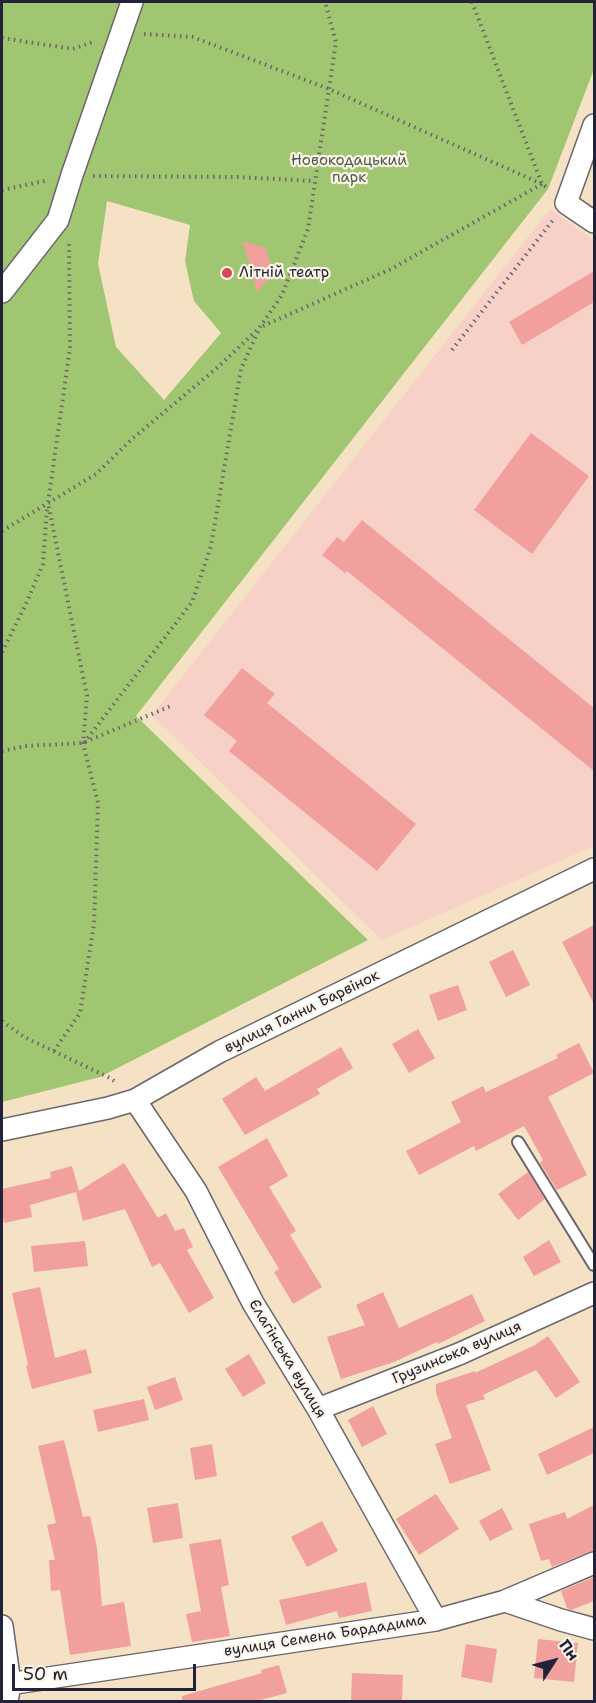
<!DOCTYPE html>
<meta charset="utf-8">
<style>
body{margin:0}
#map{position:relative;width:596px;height:1703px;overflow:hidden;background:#f5e1c4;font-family:"Shantell Sans",sans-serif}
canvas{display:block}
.frame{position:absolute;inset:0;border:3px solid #22223b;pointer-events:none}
.north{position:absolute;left:524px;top:1631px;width:60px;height:60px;-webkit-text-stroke:4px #fcf5e5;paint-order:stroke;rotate:54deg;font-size:16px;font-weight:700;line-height:24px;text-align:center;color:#22223b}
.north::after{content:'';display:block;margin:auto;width:21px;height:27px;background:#22223b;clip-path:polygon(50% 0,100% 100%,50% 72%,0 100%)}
.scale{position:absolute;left:12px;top:1664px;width:184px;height:27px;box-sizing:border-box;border:3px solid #22223b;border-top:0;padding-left:8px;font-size:18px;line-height:21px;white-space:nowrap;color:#22223b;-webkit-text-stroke:4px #fcf5e5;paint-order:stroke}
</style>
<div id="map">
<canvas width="596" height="1703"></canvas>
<div class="frame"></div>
<div class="north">Пн</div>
<div class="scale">50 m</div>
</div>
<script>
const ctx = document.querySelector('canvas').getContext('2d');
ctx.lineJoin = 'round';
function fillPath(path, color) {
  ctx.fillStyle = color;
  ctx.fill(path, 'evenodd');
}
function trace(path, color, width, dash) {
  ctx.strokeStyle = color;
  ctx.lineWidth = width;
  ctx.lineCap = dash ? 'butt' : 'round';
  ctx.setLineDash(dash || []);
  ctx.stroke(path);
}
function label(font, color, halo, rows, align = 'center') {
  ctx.font = font + ' "Shantell Sans",sans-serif';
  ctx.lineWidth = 4.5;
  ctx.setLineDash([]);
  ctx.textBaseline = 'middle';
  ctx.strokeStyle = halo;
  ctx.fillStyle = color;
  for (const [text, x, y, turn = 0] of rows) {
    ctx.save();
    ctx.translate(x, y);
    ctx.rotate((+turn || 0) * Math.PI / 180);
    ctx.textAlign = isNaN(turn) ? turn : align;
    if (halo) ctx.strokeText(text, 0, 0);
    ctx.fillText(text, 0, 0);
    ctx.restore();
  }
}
const built = new Path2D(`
 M 550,209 L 594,241 L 594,846 L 382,940 L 152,715 Z`);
const green = new Path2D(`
 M 2,2 L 594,2 L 594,69 L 548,189 L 136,716 L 368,940 L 100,1077 L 2,1102 ZM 107,201 L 190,225 L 185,261 L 194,301 L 221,333 L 164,400 L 116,347 L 98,264 Z`);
const building = new Path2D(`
 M 243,241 L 266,248 L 273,274 L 257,292 Z
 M 594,271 L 594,302 L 522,345 L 509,322 Z
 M 531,433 L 589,476 L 532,554 L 474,510 Z
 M 362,520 L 594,708 L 594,771 L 347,571 L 345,573 L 322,555 L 337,537 L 344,542 Z
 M 242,668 L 275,694 L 267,703 L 416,824 L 377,871 L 229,751 L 237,741 L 204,715 Z
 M 594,925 L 594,1004 L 562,942 Z
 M 513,950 L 530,985 L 506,997 L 489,962 Z
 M 458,985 L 467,1010 L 438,1021 L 429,995 Z
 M 418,1029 L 435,1058 L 409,1073 L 392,1044 Z
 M 579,1043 L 594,1073 L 548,1097 L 587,1175 L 557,1190 L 540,1163 L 543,1160 L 524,1126 L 476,1151 L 474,1146 L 419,1175 L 406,1151 L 461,1122 L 451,1102 L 483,1086 L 486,1092 L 558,1058 L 556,1055 Z
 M 341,1047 L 353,1068 L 317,1089 L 320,1094 L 245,1135 L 222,1099 L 256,1077 L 265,1091 Z
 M 267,1138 L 288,1176 L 269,1187 L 296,1231 L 290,1235 L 322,1287 L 293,1304 L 274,1272 L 279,1269 L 218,1167 Z
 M 124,1163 L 158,1218 L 166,1213 L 175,1231 L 184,1228 L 193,1247 L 187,1250 L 214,1298 L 189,1313 L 160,1263 L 152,1267 L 125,1209 L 83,1221 L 76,1192 L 30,1205 L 32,1217 L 4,1223 L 2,1210 L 2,1189 L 51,1178 L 50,1172 L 72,1166 L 79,1191 Z
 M 528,1172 L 545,1199 L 518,1220 L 498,1194 Z
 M 549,1240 L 561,1262 L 534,1276 L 523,1257 Z
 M 85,1241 L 88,1266 L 34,1272 L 31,1246 Z
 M 40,1287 L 55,1358 L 86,1349 L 92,1373 L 32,1389 L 26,1366 L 28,1365 L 12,1293 Z
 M 383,1292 L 399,1328 L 472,1294 L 485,1321 L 438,1344 L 437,1342 L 394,1362 L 341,1379 L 327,1337 L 365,1325 L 356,1305 Z
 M 548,1336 L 580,1382 L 556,1398 L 536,1370 L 483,1395 L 485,1399 L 466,1405 L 491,1470 L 450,1484 L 435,1444 L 452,1438 L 436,1393 L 436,1384 L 475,1371 L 475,1373 L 535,1345 Z
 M 249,1354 L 266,1383 L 243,1397 L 225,1369 Z
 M 175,1377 L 183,1400 L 155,1410 L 147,1387 Z
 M 144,1399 L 149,1420 L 98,1432 L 93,1410 Z
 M 373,1406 L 387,1434 L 362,1447 L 348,1420 Z
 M 594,1427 L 594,1453 L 547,1475 L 538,1454 Z
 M 64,1440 L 83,1517 L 90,1516 L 97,1548 L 102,1606 L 124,1602 L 131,1646 L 70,1655 L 60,1590 L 51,1591 L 49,1560 L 55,1560 L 47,1525 L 56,1523 L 38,1446 Z
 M 212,1444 L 217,1476 L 195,1480 L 190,1448 Z
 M 436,1494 L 459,1529 L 419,1555 L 396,1519 Z
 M 178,1503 L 183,1538 L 153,1543 L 147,1508 Z
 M 594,1505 L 594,1550 L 552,1567 L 549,1559 L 541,1561 L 529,1524 L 565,1512 L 567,1519 Z
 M 502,1508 L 513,1529 L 490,1541 L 479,1521 Z
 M 322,1521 L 338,1551 L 307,1567 L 291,1537 Z
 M 221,1539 L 229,1585 L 221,1587 L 230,1636 L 192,1642 L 186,1614 L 201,1611 L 189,1544 Z
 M 594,1577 L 594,1601 L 571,1610 L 567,1608 L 561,1591 Z
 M 366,1582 L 372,1611 L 339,1618 L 337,1611 L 286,1625 L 279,1600 Z
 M 538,1639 L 578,1643 L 574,1682 L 534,1678 Z
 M 466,1644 L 497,1649 L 492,1683 L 461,1677 Z
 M 279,1665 L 287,1693 L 257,1701 L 182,1701 L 182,1696 L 262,1673 L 261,1670 Z
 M 352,1673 L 403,1675 L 402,1701 L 351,1701 Z`);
const path = new Path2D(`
 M 472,2 L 542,184 L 549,189
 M 144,34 L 193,37 L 329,89 L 542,184
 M 2,38 L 73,49 L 93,42
 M 93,176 L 237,177 L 315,181
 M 2,190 L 49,180
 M 263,326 L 391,269 L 542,184
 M 452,350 L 553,220
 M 2,531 L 96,474 L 132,439 L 218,367 L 257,330
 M 2,652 L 25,606 L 43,564 L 47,509
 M 84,743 L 192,602 L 211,546 L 241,369 L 260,327 L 282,295 L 308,229 L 336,42 L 325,2
 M 2,751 L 25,746 L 83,743 L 173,705
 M 2,1021 L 24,1037 L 110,1078 L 117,1083
 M 54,1051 L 80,1013 L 94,924 L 98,803 L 83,743 L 87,696 L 48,503 L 70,348 L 69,244`);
const lane = new Path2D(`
 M 518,1142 L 594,1265`);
const street = new Path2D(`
 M 594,125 L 566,203 L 594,222
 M 2,292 L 58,220 L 72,175 L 132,2
 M 135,1100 L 196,1191 L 253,1303 L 318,1409 L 436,1620
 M 2,1130 L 108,1108 L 135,1100 L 219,1052 L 594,869
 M 318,1409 L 459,1354 L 594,1293
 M 505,1601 L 561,1620 L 594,1629
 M 2,1626 L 10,1684 L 7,1702
 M 2,1685 L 436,1620 L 505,1601 L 594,1563`);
const markers = [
 [227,273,6,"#d1495b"]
];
const parkNames = [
 ["Новокодацький",349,161],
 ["парк",349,178]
];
const poiNames = [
 ["Лiтнiй театр",239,273]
];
const streetNames = [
 ["вулиця Ганни Барвінок",302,1012,-26],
 ["Грузинська вулиця",457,1353,-23],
 ["Єлагінська вулиця",287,1359,59],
 ["вулиця Семена Бардадима",325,1636,-9]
];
fillPath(built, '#f7d1c7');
fillPath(green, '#a0c671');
fillPath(building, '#f2a09d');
trace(lane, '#6c656b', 14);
trace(street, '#6c656b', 24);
trace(path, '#6c656b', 4, [1.5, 4.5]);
trace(lane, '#fff', 10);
trace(street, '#fff', 21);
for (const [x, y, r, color] of markers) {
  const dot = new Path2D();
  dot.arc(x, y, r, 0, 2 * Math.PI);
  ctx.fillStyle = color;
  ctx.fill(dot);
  trace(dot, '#fcf5e5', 2);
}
label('15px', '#4e5b4e', '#fcf5e5', parkNames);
label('15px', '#22223b', '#fcf5e5', poiNames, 'left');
label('15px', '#22223b', '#fcf5e5', streetNames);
</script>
